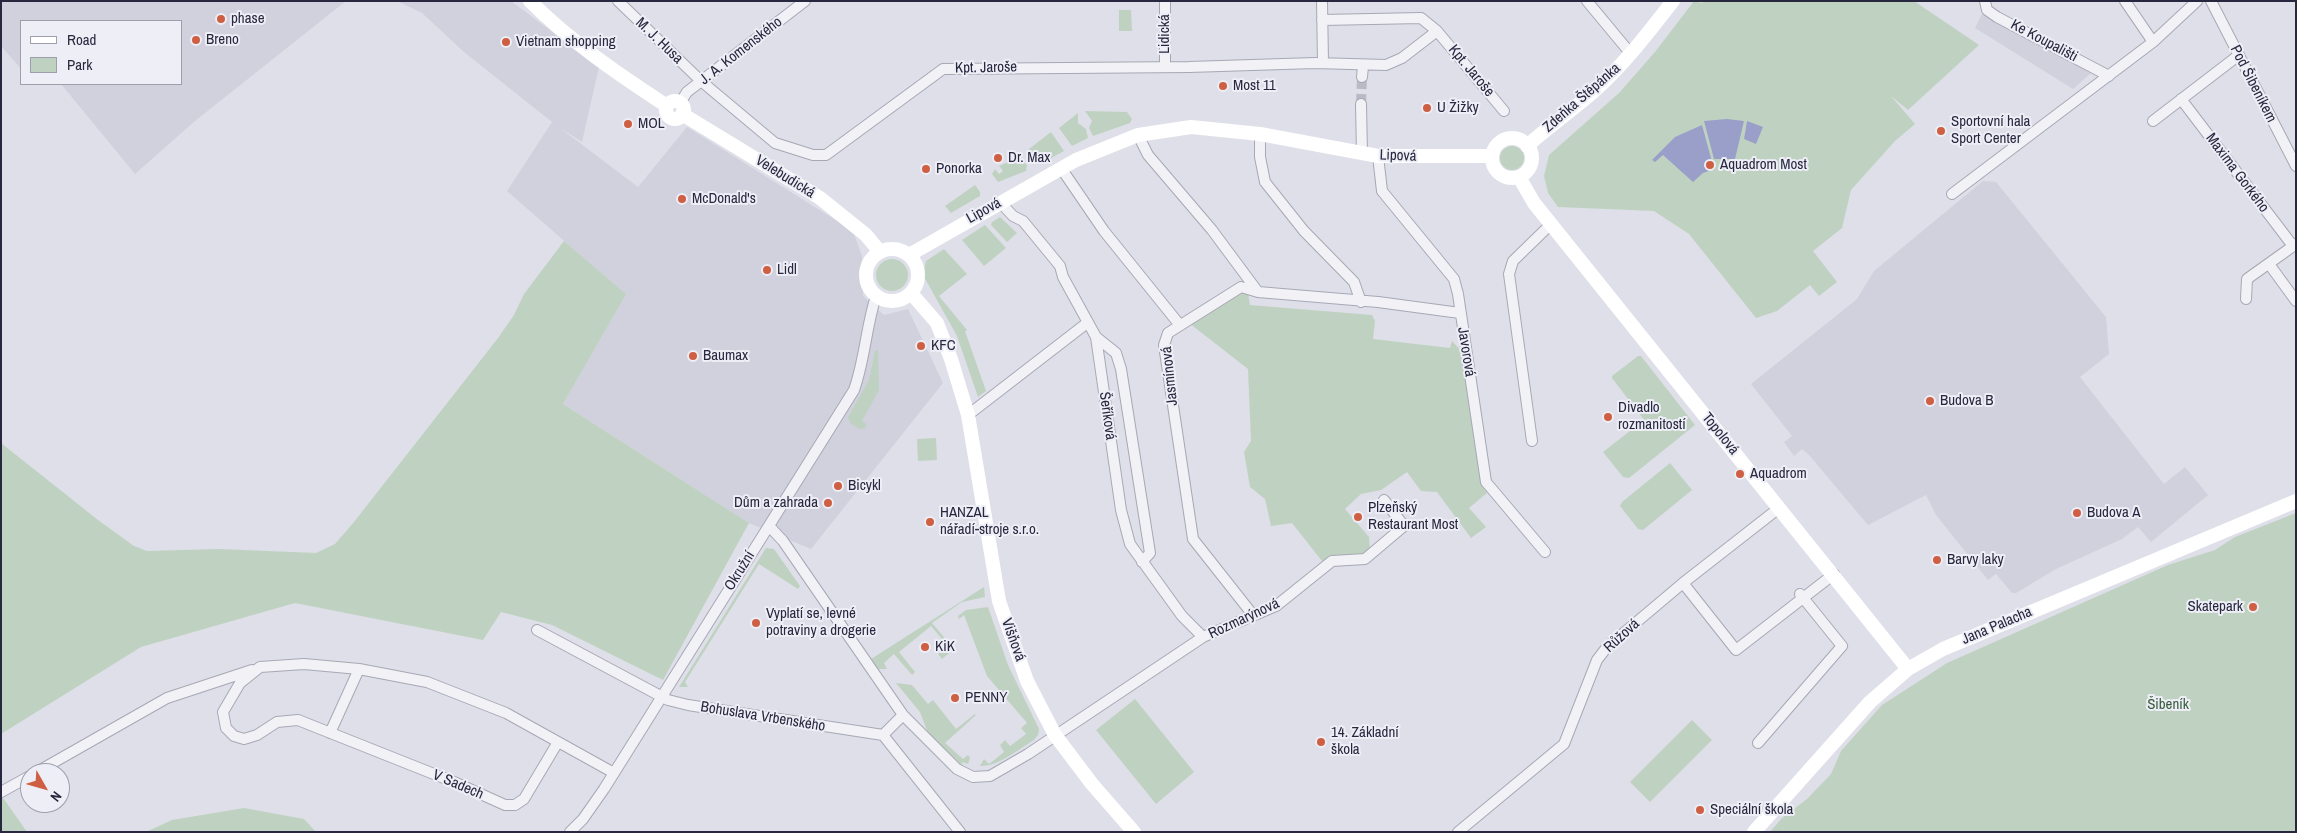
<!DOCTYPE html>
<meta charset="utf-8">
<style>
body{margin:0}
#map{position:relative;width:2297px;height:833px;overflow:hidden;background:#dedfe8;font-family:"Archivo Narrow",sans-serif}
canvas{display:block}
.frame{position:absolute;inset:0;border:2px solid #27283f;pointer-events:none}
.legend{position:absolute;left:20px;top:20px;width:162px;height:65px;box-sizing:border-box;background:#eeeef6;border:1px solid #9e9fad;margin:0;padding:6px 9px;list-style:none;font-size:15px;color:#27283f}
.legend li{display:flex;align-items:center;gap:10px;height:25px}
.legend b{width:25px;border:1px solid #9e9fad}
.north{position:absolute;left:20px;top:763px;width:50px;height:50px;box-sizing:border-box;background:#eeeef6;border:1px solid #9e9fad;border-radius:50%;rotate:128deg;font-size:14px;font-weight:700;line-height:20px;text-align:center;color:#27283f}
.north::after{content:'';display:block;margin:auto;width:18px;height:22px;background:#cf5f42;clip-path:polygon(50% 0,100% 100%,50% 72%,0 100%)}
</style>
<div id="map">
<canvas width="2297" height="833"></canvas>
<div class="frame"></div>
<ul class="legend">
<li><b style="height:6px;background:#fff"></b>Road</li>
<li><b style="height:14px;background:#bfd2c1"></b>Park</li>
</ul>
<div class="north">N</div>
</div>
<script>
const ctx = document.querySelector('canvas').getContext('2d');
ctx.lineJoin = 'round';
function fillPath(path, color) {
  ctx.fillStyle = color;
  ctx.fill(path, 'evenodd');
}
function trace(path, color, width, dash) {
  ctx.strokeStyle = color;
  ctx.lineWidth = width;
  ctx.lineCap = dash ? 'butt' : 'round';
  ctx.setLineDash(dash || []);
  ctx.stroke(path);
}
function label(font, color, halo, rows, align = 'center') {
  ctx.font = font + ' "Archivo Narrow",sans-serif';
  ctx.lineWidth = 4;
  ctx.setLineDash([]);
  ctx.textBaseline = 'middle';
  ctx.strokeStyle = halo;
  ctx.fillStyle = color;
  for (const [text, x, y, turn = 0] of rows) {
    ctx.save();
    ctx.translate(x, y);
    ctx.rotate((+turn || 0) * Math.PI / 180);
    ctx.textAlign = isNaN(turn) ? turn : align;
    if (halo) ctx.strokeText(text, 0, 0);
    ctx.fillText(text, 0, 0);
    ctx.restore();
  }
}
const built = new Path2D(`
 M 1,1 L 346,1 L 195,121 L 135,174 L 61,84 L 181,84 L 181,21 L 21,21 L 21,69 L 1,46 Z
 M 397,1 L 511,1 L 599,67 L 582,142 L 560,128 L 638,187 L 687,127 L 853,231 L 862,256 L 863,296 L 884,315 L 908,309 L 943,383 L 811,549 L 749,523 L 563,404 L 625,294 L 507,191 L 552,122 L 464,52 L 422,13 Z
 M 1983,12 L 2091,73 L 2073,89 L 1975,28 Z
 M 1983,181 L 1996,182 L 2106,317 L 2109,354 L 2080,377 L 2164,484 L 2185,467 L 2208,495 L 2151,542 L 2138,527 L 2122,539 L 2056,569 L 2016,593 L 2012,593 L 1996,574 L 1988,580 L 1936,515 L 1926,495 L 1868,525 L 1809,455 L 1802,449 L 1794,456 L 1784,442 L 1792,436 L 1751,384 L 1857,299 L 1874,271 Z`);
const green = new Path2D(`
 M 1694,1 L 1702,3 L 1704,1 L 1914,1 L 1979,45 L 1908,110 L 1891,96 L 1915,124 L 1895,141 L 1851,190 L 1842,228 L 1813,251 L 1837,282 L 1819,296 L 1810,285 L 1777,311 L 1756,318 L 1689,234 L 1654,211 L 1558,207 L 1548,193 L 1544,176 L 1549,155 L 1619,93 L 1655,52 Z
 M 1119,10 L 1131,10 L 1132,31 L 1119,31 Z
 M 1085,111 L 1127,112 L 1132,119 L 1130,123 L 1093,136 L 1089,128 L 1092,121 Z
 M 1078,113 L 1078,123 L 1086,129 L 1088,138 L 1072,146 L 1059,128 Z
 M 1051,132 L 1064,151 L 1040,164 L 1032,162 L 1029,156 L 1029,149 Z
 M1500 158a12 12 0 1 1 24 0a12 12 0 1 1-24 0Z
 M 1019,157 L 1027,165 L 1026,171 L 998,182 L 992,174 L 995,169 L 999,174 L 1003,171 L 999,166 Z
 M 975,185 L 980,192 L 980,196 L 951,213 L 945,206 Z
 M 1000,217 L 1017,233 L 1007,242 L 991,225 L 992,222 Z
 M 985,225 L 1006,248 L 984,266 L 962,240 Z
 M 564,241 L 626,294 L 563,404 L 749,523 L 663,680 L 552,625 L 501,612 L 483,640 L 295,603 L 141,647 L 1,734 L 1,443 L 98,520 L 134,546 L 147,551 L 219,549 L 316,553 L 335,544 L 354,522 L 498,338 L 514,315 L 524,294 Z
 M 944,249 L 967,274 L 939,296 L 967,330 L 965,331 L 986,391 L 978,397 L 957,336 L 923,275 L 926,261 Z
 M876 275a16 16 0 1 1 32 0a16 16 0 1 1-32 0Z
 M 1240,291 L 1248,293 L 1250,305 L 1372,315 L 1375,321 L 1373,339 L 1450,348 L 1452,341 L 1462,352 L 1482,485 L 1487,493 L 1469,508 L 1486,527 L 1471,538 L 1437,492 L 1421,491 L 1407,472 L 1381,490 L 1361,494 L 1345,509 L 1369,537 L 1370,550 L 1357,556 L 1322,561 L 1292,523 L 1271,526 L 1265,499 L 1250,487 L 1244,452 L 1251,441 L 1248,369 L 1189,323 Z
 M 878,350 L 879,390 L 862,421 L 867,424 L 865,428 L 860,429 L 851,424 L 848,417 L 869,380 L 875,351 Z
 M 1638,356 L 1641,356 L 1695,425 L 1629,478 L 1623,477 L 1603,452 L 1644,420 L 1612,378 L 1612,376 Z
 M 936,438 L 937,460 L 918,461 L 917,439 Z
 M 1670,463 L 1692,490 L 1643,530 L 1638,529 L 1620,506 L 1622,502 Z
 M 2296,513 L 2296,832 L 1770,832 L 1782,818 L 1807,799 L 1831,774 L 1841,751 L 1882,705 L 1947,663 L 2168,565 L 2215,550 L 2235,537 Z
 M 766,548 L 774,549 L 800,586 L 798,589 L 759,564 L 685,682 L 688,687 L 679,687 Z
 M 984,587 L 985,597 L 962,602 L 932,623 L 954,649 L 942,659 L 938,654 L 948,646 L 931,626 L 899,652 L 915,672 L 912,675 L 894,654 L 884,663 L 887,669 L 877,669 L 871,659 Z
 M 988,607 L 1008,665 L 1039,729 L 1038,735 L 1034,740 C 1019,749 998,767 980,766 L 984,759 L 989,764 L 1004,752 L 1000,745 L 1005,740 L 1010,746 L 1026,734 L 1021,728 L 1027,723 L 987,676 L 964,615 L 959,619 L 958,616 L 966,610 Z
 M 896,683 L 912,685 L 928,704 L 933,700 L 956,729 L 975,714 L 976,715 L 945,743 L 963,759 L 968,755 L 970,758 L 968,764 L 962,762 L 963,766 L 928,733 L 920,712 Z
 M 1135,699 L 1194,772 L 1156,804 L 1096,730 Z
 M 1692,720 L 1712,740 L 1650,802 L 1630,782 Z
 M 1,795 L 27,832 L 1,832 Z
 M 244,808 L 304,819 L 316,832 L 146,832 L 172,820 Z`);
const water = new Path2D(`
 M 1727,119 L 1744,121 L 1735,159 L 1714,159 L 1704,121 Z
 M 1747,121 L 1763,127 L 1756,144 L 1744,139 Z
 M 1702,125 L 1714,169 L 1703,173 L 1693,182 L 1663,155 L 1655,162 L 1652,160 L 1675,137 Z`);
const streetTunnel = new Path2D(`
 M 1361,104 L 1362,77`);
const street = new Path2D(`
 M 618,1 L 701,81 L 775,143 L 813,155 L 826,155 L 943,69 L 1189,67 L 1315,63 L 1386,65 L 1402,58 L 1437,31 L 1504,111
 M 1165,1 L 1165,67
 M 1322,1 L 1323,63
 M 1587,1 L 1631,54
 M 1985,1 L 1987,10 L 1997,17 L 2109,76
 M 2125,1 L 2153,42
 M 2211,1 L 2296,166
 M 1322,20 L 1421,18 L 1437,31
 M 1362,77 L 1363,66
 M 2181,99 L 2293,246
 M 680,103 L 687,92 L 805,1
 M 1361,104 L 1362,154
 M 2153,121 L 2239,55
 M 1260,134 L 1260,157 L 1265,182 L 1304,231 L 1354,282 L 1361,302
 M 1138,135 L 1148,155 L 1212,230 L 1258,292
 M 1378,156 L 1382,191 L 1454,279 L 1458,294 L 1486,482 L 1545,552
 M 1061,168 L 1104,231 L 1179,324
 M 1952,194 L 2153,42 L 2197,1
 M 1000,202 L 1013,216 L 1023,221 L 1060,266 L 1063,277 L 1096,337 L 1121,510 L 1130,544 L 1182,616 L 1203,637
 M 2269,264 L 2296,301
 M 2246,299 L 2247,279 L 2296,244
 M 1096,337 L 1116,353 L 1121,369 L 1150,553 L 1142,562
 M 968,415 L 1087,323
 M 1532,441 L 1509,274 L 1513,261 L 1551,224
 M 769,526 L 783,541 L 903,715 L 957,769 L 973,777 L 990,776 L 1028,754 L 1203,637 L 1276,606 L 1332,561 L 1365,559 L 1404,526 L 1384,500
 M 1683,583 L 1736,650 L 1834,574
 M 1253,615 L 1193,539 L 1164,345 L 1168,333 L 1241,287 L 1258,292 L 1378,302 L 1460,313
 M 537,630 L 668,700 L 688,705 L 883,735 L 960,832
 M 330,733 L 359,669
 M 883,735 L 903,715
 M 558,742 L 524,799 L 515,805 L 505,805 L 454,782 L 298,720 L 277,722 L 257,735 L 244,739 L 234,736 L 226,728 L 223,712 L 240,683 L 260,667 L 304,664 L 359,669 L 427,682 L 506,713 L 614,773
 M 1758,743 L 1842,646 L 1800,594
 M 35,773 L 167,698 L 252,670
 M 1,792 L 30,776
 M 570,832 L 583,819 L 604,789 L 854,390 C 865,359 866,327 876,296
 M 1458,832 L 1564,744 L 1597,660 L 1607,647 L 1683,583 L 1779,508`);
const secondary = new Path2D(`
 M 530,1 C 571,42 618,74 667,106
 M666 110a9 9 0 1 1 18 0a9 9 0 1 1-18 0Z
 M 682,114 L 820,198 L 866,235 L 880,252
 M1492 158a20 20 0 1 1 40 0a20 20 0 1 1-40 0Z
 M 1527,146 C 1548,127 1571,111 1592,93 C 1623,66 1648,33 1673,1
 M 1519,177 L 1534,203 L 1908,669
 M866 275a26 26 0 1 1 52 0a26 26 0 1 1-52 0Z
 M 909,255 L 1076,160 L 1138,135 L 1191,127 L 1260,134 L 1378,156 L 1492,156
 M 911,293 L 937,323 L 951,359 L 968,415 L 999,601 L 1027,681 L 1055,735 L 1092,784 L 1134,832
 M 1754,832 L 1870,702 L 1908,669 L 1943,649 L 2296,501`);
const markers = [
 [221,19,5,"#cf5f42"],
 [196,40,5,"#cf5f42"],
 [506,42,5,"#cf5f42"],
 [1223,86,5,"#cf5f42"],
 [1427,108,5,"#cf5f42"],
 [628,124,5,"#cf5f42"],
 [1941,131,5,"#cf5f42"],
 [998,158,5,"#cf5f42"],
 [1710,165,5,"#cf5f42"],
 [926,169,5,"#cf5f42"],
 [682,199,5,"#cf5f42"],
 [767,270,5,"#cf5f42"],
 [921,346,5,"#cf5f42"],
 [693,356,5,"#cf5f42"],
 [1930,401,5,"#cf5f42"],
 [1608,417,5,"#cf5f42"],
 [1740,474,5,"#cf5f42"],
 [838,486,5,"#cf5f42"],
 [828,503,5,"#cf5f42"],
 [2077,513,5,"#cf5f42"],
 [1358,517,5,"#cf5f42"],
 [930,522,5,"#cf5f42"],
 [1937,560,5,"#cf5f42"],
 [2253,607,5,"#cf5f42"],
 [756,623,5,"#cf5f42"],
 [925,647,5,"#cf5f42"],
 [955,698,5,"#cf5f42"],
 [1321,742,5,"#cf5f42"],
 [1700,810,5,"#cf5f42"]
];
const poiNames = [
 ["phase",231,19],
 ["Breno",206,40],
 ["Vietnam shopping",516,42],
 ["Most 11",1233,86],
 ["U Žižky",1437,108],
 ["Sportovní hala",1951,122],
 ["Sport Center",1951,139],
 ["MOL",638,124],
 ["Dr. Max",1008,158],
 ["Aquadrom Most",1720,165],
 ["Ponorka",936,169],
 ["McDonald's",692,199],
 ["Lidl",777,270],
 ["KFC",931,346],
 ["Baumax",703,356],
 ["Budova B",1940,401],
 ["Divadlo",1618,408],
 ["rozmanitostí",1618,425],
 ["Aquadrom",1750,474],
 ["Bicykl",848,486],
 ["Dům a zahrada",818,503,"right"],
 ["Plzeňský",1368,508],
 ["Restaurant Most",1368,525],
 ["HANZAL",940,513],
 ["nářadí-stroje s.r.o.",940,530],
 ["Budova A",2087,513],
 ["Barvy laky",1947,560],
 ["Skatepark",2243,607,"right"],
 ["Vyplatí se, levné",766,614],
 ["potraviny a drogerie",766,631],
 ["KiK",935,647],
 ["PENNY",965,698],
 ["14. Základní",1331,733],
 ["škola",1331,750],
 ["Speciální škola",1710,810]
];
const streetNames = [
 ["Lidická",1165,34,-90],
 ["M. J. Husa",659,41,44],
 ["Ke Koupališti",2044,41,28],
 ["J. A. Komenského",741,51,-38],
 ["Kpt. Jaroše",986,68,-1],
 ["Kpt. Jaroše",1471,71,50],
 ["Pod Šibeníkem",2253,84,63],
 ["Zdeňka Štěpánka",1582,98,-41],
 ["Lipová",1398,156,2],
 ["Maxima Gorkého",2237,173,53],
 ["Velebudická",785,177,32],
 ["Lipová",984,211,-29],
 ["Javorová",1466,352,81],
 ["Jasmínová",1170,376,-96],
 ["Šeříková",1107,416,82],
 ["Topolová",1720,434,51],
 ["Okružní",740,571,-58],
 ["Rozmarýnová",1244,619,-25],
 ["Jana Palacha",1997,626,-23],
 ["Růžová",1622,636,-42],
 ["Višňová",1013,640,70],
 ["Bohuslava Vrbenského",763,717,9],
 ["V Sadech",458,785,23]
];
const parkNames = [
 ["Šibeník",2168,705]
];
fillPath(built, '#d0d1dd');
fillPath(green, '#bfd2c1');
fillPath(water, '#999fc9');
trace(streetTunnel, '#b9bac6', 10, [10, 5]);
trace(street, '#a7a8b5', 12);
trace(street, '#f1f1f6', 10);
trace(secondary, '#fff', 14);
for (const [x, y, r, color] of markers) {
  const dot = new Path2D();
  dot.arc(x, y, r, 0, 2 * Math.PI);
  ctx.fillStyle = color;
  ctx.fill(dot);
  trace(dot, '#eeeef6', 2);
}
label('15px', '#27283f', '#eeeef6', poiNames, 'left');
label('15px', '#27283f', '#eeeef6', streetNames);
label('15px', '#355b3b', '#eeeef6', parkNames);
</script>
